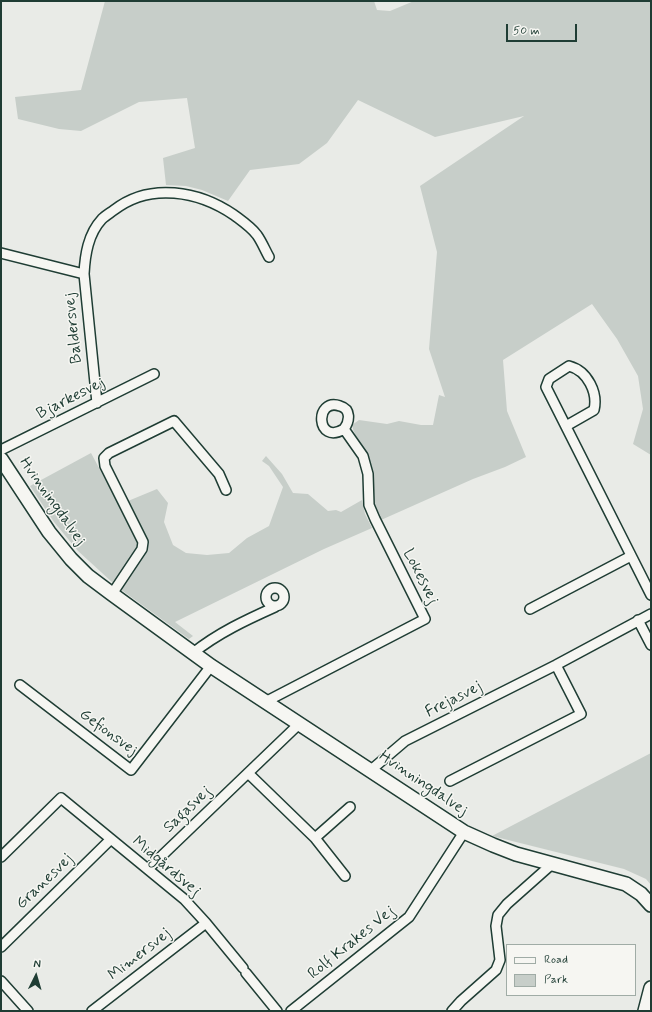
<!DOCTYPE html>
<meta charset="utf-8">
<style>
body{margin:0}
#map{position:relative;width:652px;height:1012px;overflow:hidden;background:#e9ebe7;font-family:Mynerve,sans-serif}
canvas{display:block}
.frame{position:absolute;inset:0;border:2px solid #1f3d34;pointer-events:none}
.legend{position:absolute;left:506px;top:944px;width:130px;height:52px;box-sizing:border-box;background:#f6f6f2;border:1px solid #a0aca6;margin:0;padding:5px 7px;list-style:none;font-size:12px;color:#1f3d34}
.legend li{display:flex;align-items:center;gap:8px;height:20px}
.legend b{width:20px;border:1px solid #a0aca6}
.north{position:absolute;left:16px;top:956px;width:40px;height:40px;-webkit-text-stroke:3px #f6f6f2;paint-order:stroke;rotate:5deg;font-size:11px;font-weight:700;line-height:16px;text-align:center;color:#1f3d34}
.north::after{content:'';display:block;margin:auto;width:14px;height:18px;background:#1f3d34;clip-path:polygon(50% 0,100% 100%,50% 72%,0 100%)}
.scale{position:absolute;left:506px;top:24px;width:71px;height:18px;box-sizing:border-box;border:2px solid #1f3d34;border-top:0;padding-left:5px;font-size:12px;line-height:14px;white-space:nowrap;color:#1f3d34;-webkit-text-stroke:3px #f6f6f2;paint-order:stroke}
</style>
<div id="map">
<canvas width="652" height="1012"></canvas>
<div class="frame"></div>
<ul class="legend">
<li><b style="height:5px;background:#f6f6f2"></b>Road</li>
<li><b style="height:11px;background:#c7cec9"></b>Park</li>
</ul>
<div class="north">N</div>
<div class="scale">50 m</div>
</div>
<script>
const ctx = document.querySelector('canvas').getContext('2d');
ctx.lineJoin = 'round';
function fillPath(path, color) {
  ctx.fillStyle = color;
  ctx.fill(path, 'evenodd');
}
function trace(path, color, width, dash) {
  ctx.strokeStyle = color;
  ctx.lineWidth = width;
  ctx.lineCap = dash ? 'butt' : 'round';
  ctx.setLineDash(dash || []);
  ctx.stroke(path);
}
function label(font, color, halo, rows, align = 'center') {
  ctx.font = font + ' Mynerve,sans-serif';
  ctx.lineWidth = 3;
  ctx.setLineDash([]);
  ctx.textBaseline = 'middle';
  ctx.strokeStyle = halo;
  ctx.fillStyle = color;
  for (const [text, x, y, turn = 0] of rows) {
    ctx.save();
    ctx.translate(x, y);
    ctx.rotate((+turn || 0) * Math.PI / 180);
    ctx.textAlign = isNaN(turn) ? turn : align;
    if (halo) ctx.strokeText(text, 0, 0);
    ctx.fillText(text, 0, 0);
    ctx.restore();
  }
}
const green = new Path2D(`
 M 105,1 L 374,1 L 377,10 L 390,11 L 414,1 L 651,1 L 651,455 L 633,444 L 643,409 L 638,376 L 617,339 L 592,304 L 503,360 L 507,411 L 526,457 L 505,467 L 473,479 L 381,520 C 376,510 373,501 372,490 C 372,483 373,475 372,468 C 368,453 355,441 352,425 L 359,420 L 387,424 L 399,421 L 421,425 L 433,425 L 439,395 L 445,397 L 429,349 L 437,252 L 420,186 L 524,116 L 435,137 L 358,100 L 327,143 L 299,164 L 250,170 L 228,201 L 202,190 L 186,186 L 166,185 L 163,158 L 195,148 L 187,98 L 139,102 L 81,131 L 59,129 L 18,119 L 15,97 L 81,90 Z
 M 91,453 L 120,507 L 132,525 L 139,543 L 132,557 L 113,583 L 78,551 L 54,522 L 30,486 Z
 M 266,456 L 282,474 L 293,493 L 308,494 L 328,511 L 336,510 L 341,512 L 362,500 L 365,514 L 372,528 L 324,549 L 175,622 L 193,636 L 189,639 L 120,589 L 146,549 L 147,539 L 128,501 L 157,489 L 168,503 L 164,522 L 173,545 L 186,553 L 207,555 L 229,553 L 247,538 L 269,526 L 283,487 L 269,466 L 262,461 Z
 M 651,753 L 651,885 L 646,879 L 624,869 L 492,836 Z`);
const street = new Path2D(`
 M 1,253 L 84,274
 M 97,403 L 84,274 C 85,255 88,234 102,219 C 105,216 110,213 114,210 C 150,182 199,191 234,215 C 242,221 251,227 257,235 C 262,242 265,250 269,257
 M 566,426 L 594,410 C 598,393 588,371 569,366 L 549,379 L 546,387 L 651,595
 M 1,450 L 154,374
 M266 597a9 9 0 1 1 18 0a9 9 0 1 1-18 0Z
 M 112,594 L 142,549 L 143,542 L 105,466 L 104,458 L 109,453 L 174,421 L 219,474 L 226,490
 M 530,609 L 631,556
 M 638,620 L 651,645
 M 193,653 C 218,633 246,620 275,607
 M 20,685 L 131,770 L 211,666
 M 267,701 L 425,619 L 375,519 L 369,505 L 368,474 L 363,456 L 344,429 C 316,446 314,397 340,406 C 351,409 350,421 344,429
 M 371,770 L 405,741 L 556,665 L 651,614
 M 248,773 L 315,838 L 345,876
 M 450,781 L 581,714 L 556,665
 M 315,838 L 350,807
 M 1,857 L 61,798 L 184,899 L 206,923 L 243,968
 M 148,869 L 299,724
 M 1,947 L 111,839
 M 246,973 L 277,1011
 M 1,981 L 28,1011
 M 92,1011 L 206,923
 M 291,1011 L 409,917 L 464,832
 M 452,1011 L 461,1001 L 496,970 L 500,960 L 496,926 L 498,915 L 507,904 L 552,864`);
const secondary = new Path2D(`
 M 1,459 L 49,532 L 71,559 L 88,576 L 112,594 L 211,666 L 464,832 L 493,845 L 516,854 L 626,884 L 641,894 L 651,905
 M 645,1011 L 651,988`);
const streetNames = [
 ["Baldersvej",74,328,-96],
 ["Bjarkesvej",71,399,-27],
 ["Hvinningdalvej",52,502,55],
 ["Lokesvej",420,577,63],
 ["Frejasvej",454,700,-27],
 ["Gefionsvej",108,733,36],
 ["Hvinningdalvej",423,784,34],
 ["Sagasvej",188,810,-44],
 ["Midgårdsvej",166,867,40],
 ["Granesvej",45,882,-44],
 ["Rolf Krakes Vej",352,943,-39],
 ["Mimersvej",140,955,-38]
];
fillPath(green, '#c7cec9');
trace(street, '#1f3d34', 12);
trace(secondary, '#1f3d34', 16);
trace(street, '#f6f6f2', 9);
trace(secondary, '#f6f6f2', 13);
label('16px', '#1f3d34', '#f6f6f2', streetNames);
</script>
